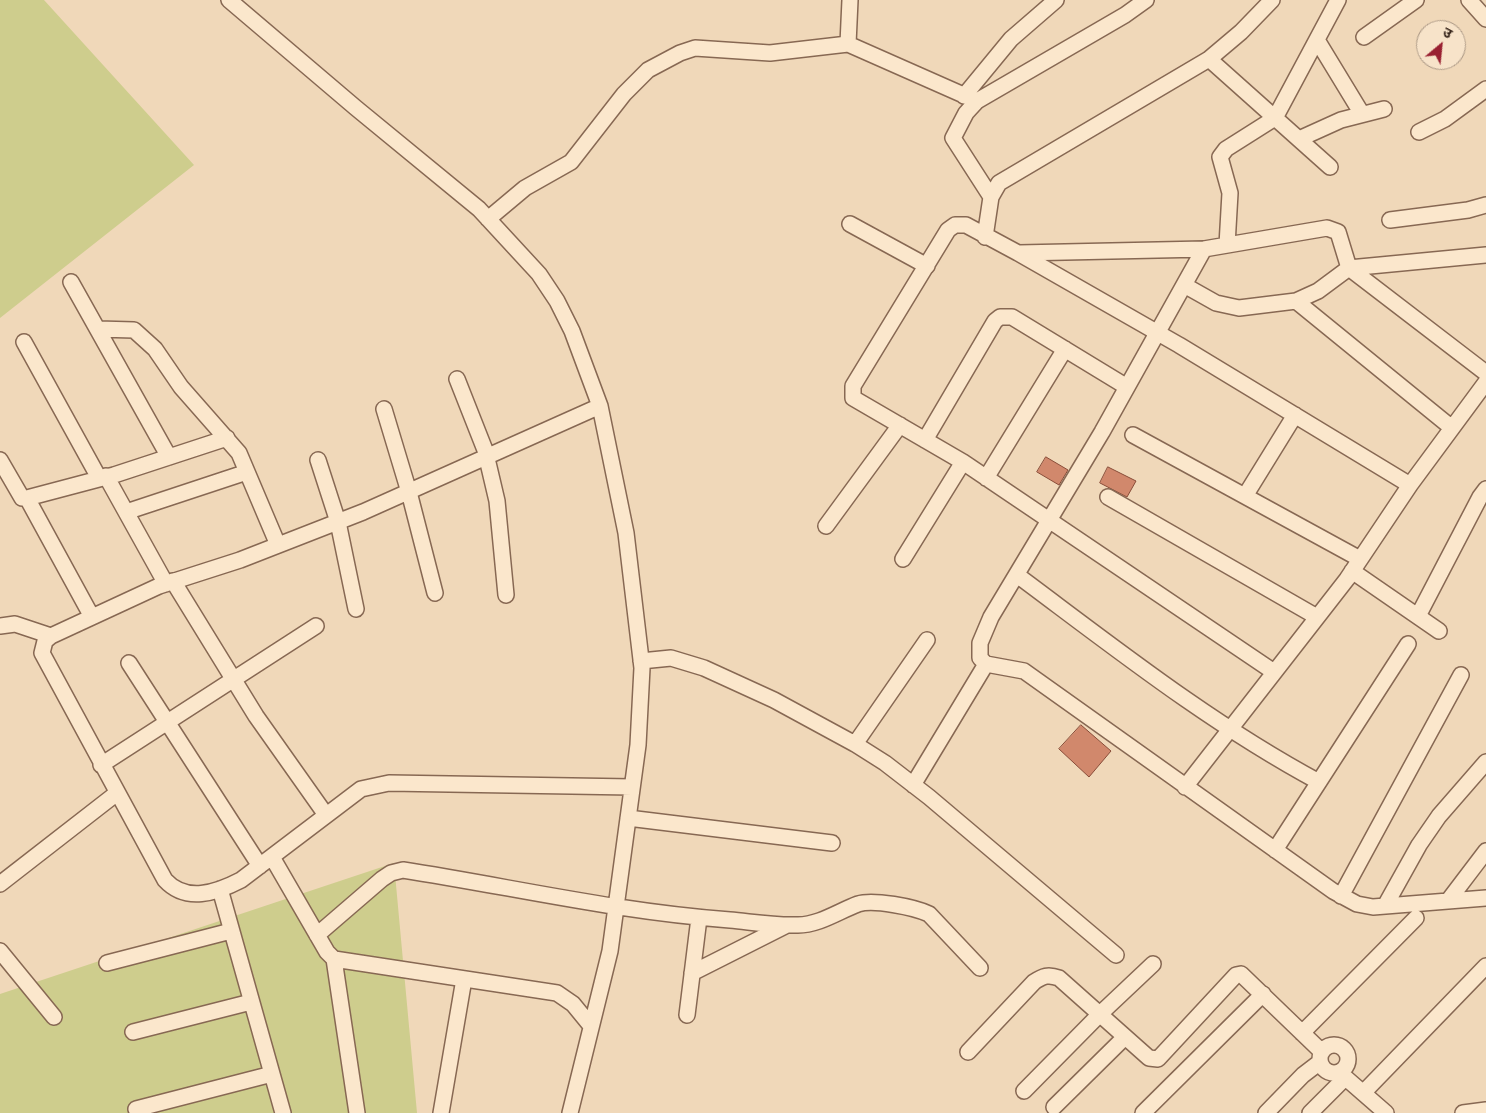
<!DOCTYPE html>
<meta charset="utf-8">
<style>
body{margin:0}
#map{position:relative;width:1486px;height:1113px;overflow:hidden;background:#f0d8b9;font-family:"PT Serif","Noto Sans Devanagari",serif}
canvas{display:block}
.north{position:absolute;left:1416px;top:20px;width:50px;height:50px;box-sizing:border-box;background:#f7e3c9;border:1px solid #a99683;border-radius:50%;rotate:28deg;font-size:14px;font-weight:700;line-height:20px;text-align:center;color:#352319}
.north::after{content:'';display:block;margin:auto;width:18px;height:22px;background:#992031;clip-path:polygon(50% 0,100% 100%,50% 72%,0 100%)}
</style>
<div id="map">
<canvas width="1486" height="1113"></canvas>
<div class="north">उ</div>
</div>
<script>
const ctx = document.querySelector('canvas').getContext('2d');
ctx.lineJoin = 'round';
function fillPath(path, color) {
  ctx.fillStyle = color;
  ctx.fill(path, 'evenodd');
}
function trace(path, color, width, dash) {
  ctx.strokeStyle = color;
  ctx.lineWidth = width;
  ctx.lineCap = dash ? 'butt' : 'round';
  ctx.setLineDash(dash || []);
  ctx.stroke(path);
}
const green = new Path2D(`
 M 0,0 L 44,0 L 194,165 L 0,318 Z
 M 394,863 L 417,1113 L 0,1113 L 0,994 Z`);
const building = new Path2D(`
 M 1046,457 L 1068,470 L 1059,485 L 1037,472 Z
 M 1108,467 L 1136,481 L 1127,497 L 1100,483 Z
 M 1081,725 L 1111,751 L 1089,777 L 1059,749 Z`);
const street = new Path2D(`
 M 229,0 L 356,108 L 479,209 L 539,274 L 557,301 L 572,331 L 600,406 L 626,533 L 642,668 L 638,745 L 610,951 L 570,1113
 M 1469,0 L 1486,19
 M 1364,37 L 1416,0
 M 1317,40 L 1362,114
 M 848,44 L 850,0
 M 1209,59 L 1330,167
 M 964,96 L 1011,39 L 1056,0
 M 1419,132 L 1445,119 L 1486,89
 M 1299,139 L 1341,120 L 1384,109
 M 991,197 L 953,138 L 966,113 L 977,101 L 1125,15 L 1146,0
 M 488,219 L 525,188 L 571,162 L 624,94 L 648,70 L 680,53 L 695,48 L 770,53 L 848,44 L 977,101
 M 1390,220 L 1468,210 L 1486,205
 M 850,224 L 927,266
 M 985,237 L 991,197 L 999,183 L 1209,59 L 1241,32 L 1272,0
 M 1227,245 L 1230,193 L 1220,157 L 1226,149 L 1275,118 L 1338,0
 M 1204,249 L 1102,432 L 991,617 L 980,643 L 980,658 L 986,664 L 1024,671 L 1333,891 L 1357,904 L 1373,907 L 1486,898
 M 1019,253 L 1204,249 L 1327,228 L 1338,232 L 1349,268 L 1486,255
 M 71,282 L 169,457
 M 1184,285 L 1216,303 L 1239,308 L 1296,301 L 1318,291 L 1349,268 L 1486,373
 M 1296,301 L 1452,428
 M 98,329 L 134,330 L 155,349 L 181,387 L 239,453 L 278,545
 M 24,342 L 99,478
 M 457,379 L 485,450 L 497,501 L 506,595
 M 600,406 L 363,512 L 240,560 L 159,586 L 51,636 L 45,641 L 42,653 L 165,880 C 186,903 216,893 241,880 L 361,789 L 389,783 L 632,787
 M 384,409 L 409,492 L 435,593
 M 1133,435 L 1360,559
 M 925,440 L 995,321 L 1000,317 L 1012,317 L 1127,387
 M 0,460 L 22,498 L 27,498 L 114,475 L 227,438
 M 318,460 L 338,522 L 356,609
 M 106,476 L 166,584
 M 986,478 L 1065,349
 M 1245,496 L 1295,415
 M 1108,497 L 1317,617
 M 27,498 L 92,617
 M 126,512 L 247,472
 M 826,526 L 900,425
 M 903,559 L 963,462
 M 1352,571 L 1439,631
 M 1017,575 C 1115,648 1211,724 1319,782
 M 173,581 L 256,716 L 326,815
 M 1418,616 L 1480,497 L 1486,489
 M 0,626 L 15,624 L 51,636
 M 641,661 L 671,658 L 704,668 L 774,700 L 855,744 L 885,763 L 929,797 L 1116,955
 M 129,663 L 260,866
 M 1274,672 L 963,462 L 853,398 L 853,386 L 948,230 L 955,225 L 966,225 L 1018,253 L 1179,345 L 1410,485
 M 855,744 L 927,640
 M 101,765 L 316,626
 M 913,785 L 986,664
 M 1185,787 L 1347,579 L 1410,485 L 1486,382
 M 628,818 L 832,843
 M 1275,850 L 1408,644
 M 272,857 L 327,952 L 334,959 L 557,993 L 573,1004 L 591,1026
 M 0,884 L 117,793
 M 220,889 L 283,1113
 M 1341,896 L 1461,675
 M 1448,901 L 1486,851
 M 1385,906 L 1419,845 L 1439,816 L 1486,762
 M 317,935 L 382,879 L 391,873 L 403,870 C 512,887 619,912 730,920 C 752,922 775,926 798,925 C 819,925 839,911 858,904 C 873,899 914,907 929,914 L 980,968
 M 0,951 L 54,1017
 M 334,959 L 357,1113
 M 107,963 L 231,931
 M 692,973 L 787,925
 M 687,1015 L 699,918
 M 133,1032 L 251,1002
 M 1302,1033 L 1416,918
 M1320 1059a14 14 0 1 1 28 0a14 14 0 1 1-28 0Z
 M 968,1052 L 1034,982 C 1043,976 1048,974 1059,978 L 1149,1058 L 1158,1059 L 1236,975 L 1241,974 L 1322,1052
 M 1339,1072 L 1386,1113
 M 1024,1091 L 1100,1014 L 1153,964
 M 1363,1093 L 1486,966
 M 1054,1107 L 1125,1037
 M 136,1109 L 272,1074
 M 441,1113 L 464,979
 M 1143,1113 L 1263,994
 M 1266,1113 L 1303,1075 L 1320,1062
 M 1310,1113 L 1345,1078
 M 1463,1113 L 1486,1110`);
fillPath(green, '#cecd8d');
fillPath(building, '#d1886c');
trace(building, '#884c38', 1);
trace(street, '#876853', 18);
trace(street, '#fbe7cc', 15);
</script>
